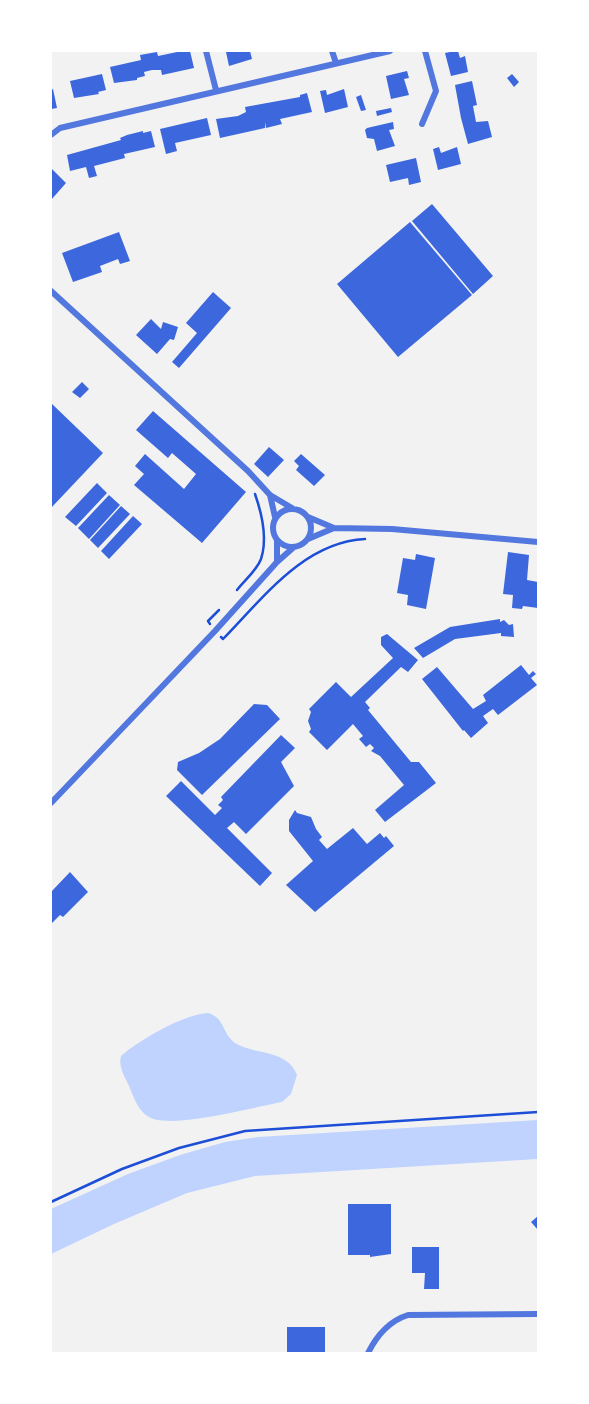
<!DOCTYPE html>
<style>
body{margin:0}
#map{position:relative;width:589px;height:1404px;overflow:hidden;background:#f2f2f2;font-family:Figtree,sans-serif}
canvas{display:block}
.frame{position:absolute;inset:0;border:52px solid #fff;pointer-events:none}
</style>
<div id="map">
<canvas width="589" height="1404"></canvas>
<div class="frame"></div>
</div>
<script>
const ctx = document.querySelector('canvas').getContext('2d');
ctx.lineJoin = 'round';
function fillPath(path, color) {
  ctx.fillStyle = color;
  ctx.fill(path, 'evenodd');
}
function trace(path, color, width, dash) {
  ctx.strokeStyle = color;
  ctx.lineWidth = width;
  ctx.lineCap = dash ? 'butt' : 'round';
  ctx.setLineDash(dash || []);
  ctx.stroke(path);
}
const water = new Path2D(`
 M 208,1013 C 226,1018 222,1036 237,1044 C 257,1055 288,1050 297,1075 L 291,1094 L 282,1102 C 254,1107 170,1130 149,1117 C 138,1111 134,1098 129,1086 C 125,1077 118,1067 121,1056 C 139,1040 184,1014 208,1013 Z
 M 538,1120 L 538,1159 L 255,1176 L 187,1193 L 114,1224 L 51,1254 L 51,1209 L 128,1174 L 180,1155 L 225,1142 L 258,1137 Z`);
const building = new Path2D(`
 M 182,51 L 190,51 L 194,68 L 162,75 L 161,70 L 152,70 L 144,72 L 145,76 L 137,78 L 137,80 L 114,83 L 110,67 L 141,60 L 140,55 L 157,52 L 158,56 Z
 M 232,51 L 250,51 L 252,59 L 229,66 L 226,52 Z
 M 455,51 L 458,51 L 460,58 L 465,56 L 468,72 L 451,76 L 445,53 Z
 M 407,71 L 409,78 L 404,79 L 409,95 L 391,99 L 386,76 Z
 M 102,74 L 106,90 L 98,92 L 99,94 L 74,98 L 70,81 Z
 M 512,74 L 519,82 L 514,87 L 507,78 Z
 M 472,81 L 477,105 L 473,106 L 476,122 L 488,121 L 492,137 L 468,144 L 461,118 L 455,85 Z
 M 53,89 L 57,108 L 51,109 L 51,90 Z
 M 344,89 L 348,107 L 325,113 L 320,91 L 326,90 L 327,95 Z
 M 307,93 L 312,112 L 280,119 L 282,124 L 266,128 L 265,122 L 265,128 L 220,138 L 216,119 L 238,116 L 246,112 L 245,107 L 300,97 L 300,95 Z
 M 361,95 L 366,110 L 361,111 L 356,97 Z
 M 391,108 L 392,112 L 377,116 L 376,111 Z
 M 207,118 L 211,135 L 175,143 L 177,151 L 166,154 L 160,129 Z
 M 393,122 L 394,129 L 389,130 L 395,146 L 377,151 L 374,139 L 367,138 L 365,130 L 367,128 Z
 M 143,131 L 143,133 L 151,131 L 155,147 L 124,154 L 125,158 L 94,166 L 97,176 L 89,178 L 86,167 L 70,171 L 67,155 L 121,140 L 120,138 L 127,135 Z
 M 439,147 L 441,153 L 457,147 L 461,164 L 438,170 L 433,149 Z
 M 416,158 L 421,182 L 409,185 L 408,178 L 390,182 L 386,165 Z
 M 51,168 L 66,183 L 51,200 Z
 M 432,204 L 493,276 L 473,294 L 412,221 Z
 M 410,222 L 472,295 L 398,357 L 337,284 Z
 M 119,232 L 130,261 L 120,264 L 118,259 L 100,266 L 102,272 L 73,282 L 62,253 Z
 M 213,292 L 231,308 L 179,368 L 172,362 L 197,333 L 186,323 Z
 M 151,319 L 161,329 L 163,322 L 178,327 L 174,340 L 170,339 L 157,354 L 136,335 Z
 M 82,382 L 89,389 L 80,398 L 72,392 Z
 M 51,403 L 103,453 L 51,508 Z
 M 153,411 L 246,492 L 202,543 L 134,485 L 144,474 L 135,466 L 145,454 L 184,489 L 196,474 L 172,453 L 168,458 L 136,430 Z
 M 269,447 L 284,460 L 268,477 L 254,464 Z
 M 301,454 L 325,475 L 314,486 L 296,470 L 299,466 L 294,461 Z
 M 97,483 L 107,493 L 76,526 L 65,517 Z
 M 109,495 L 120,505 L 89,539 L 78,528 Z
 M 121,506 L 130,514 L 98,548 L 90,540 Z
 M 133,516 L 142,524 L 109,559 L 101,551 Z
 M 508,552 L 529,555 L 527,580 L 538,582 L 538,608 L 523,606 L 522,609 L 512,608 L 513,595 L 503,594 Z
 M 416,554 L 435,558 L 426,609 L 407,605 L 408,595 L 397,593 L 403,558 L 415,560 Z
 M 500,619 L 500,622 L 504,620 L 509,625 L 513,624 L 514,637 L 501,636 L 501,633 L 455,639 L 423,658 L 414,648 L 450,627 Z
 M 387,634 L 418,660 L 408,672 L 401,667 L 365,702 L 370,708 L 368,710 L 411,762 L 419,762 L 436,783 L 385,822 L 375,810 L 404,785 L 380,756 L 371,751 L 374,748 L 370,744 L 366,747 L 359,739 L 363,736 L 353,724 L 327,750 L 309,732 L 311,729 L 308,721 L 311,712 L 309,709 L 336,682 L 351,697 L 393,658 L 381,645 L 381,637 Z
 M 521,665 L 529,675 L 533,671 L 536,674 L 531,678 L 537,685 L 498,715 L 493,709 L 483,716 L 488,723 L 471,738 L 464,730 L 463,731 L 422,679 L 437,667 L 473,709 L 486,701 L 483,695 Z
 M 254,704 L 267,705 L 280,719 L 202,795 L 177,770 L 178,762 L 199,753 L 220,739 Z
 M 281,735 L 295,748 L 281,762 L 294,786 L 246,834 L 234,822 L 227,828 L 272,873 L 260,886 L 166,796 L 181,781 L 215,815 L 222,808 L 218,805 L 223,800 L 221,797 Z
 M 295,810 L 297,813 L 311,817 L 316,829 L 322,837 L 319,840 L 327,849 L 353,828 L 367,844 L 380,833 L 384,838 L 386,836 L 394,846 L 315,912 L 286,885 L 313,861 L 289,831 L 289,820 Z
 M 70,872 L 88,892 L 63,917 L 60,915 L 51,924 L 51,892 Z
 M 348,1204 L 391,1204 L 391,1254 L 370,1257 L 370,1255 L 348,1255 Z
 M 538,1216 L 538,1230 L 531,1222 Z
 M 412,1247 L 439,1247 L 439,1289 L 424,1289 L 425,1273 L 412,1273 Z
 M 287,1327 L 325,1327 L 325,1353 L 287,1353 Z`);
const path = new Path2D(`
 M 237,590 C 244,581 257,570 261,559 C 268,538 262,514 255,494
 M 210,624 L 208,621 L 219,610
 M 221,637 L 223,639 C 263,598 304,542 365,539
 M 51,1202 L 122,1169 L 179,1148 L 245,1131 L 538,1112`);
const minor = new Path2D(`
 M 206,51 L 216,90
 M 332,51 L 336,63
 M 422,124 L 436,91 L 425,51
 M 51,135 L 60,128 L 390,51
 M 51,291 L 248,471 L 270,495 L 292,508
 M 270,495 L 275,517
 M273 528a19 19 0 1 1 38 0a19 19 0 1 1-38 0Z
 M 308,517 L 334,528 L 392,529 L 538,542
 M 308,539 L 334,528
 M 277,562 L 277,541
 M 51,803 L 215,631 L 277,562 L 294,547
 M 368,1353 C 377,1335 389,1321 408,1315 L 538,1314`);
fillPath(water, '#bfd3fe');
fillPath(building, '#3d67dc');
trace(path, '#1d4ed8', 2.5);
trace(minor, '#5277de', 6);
</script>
